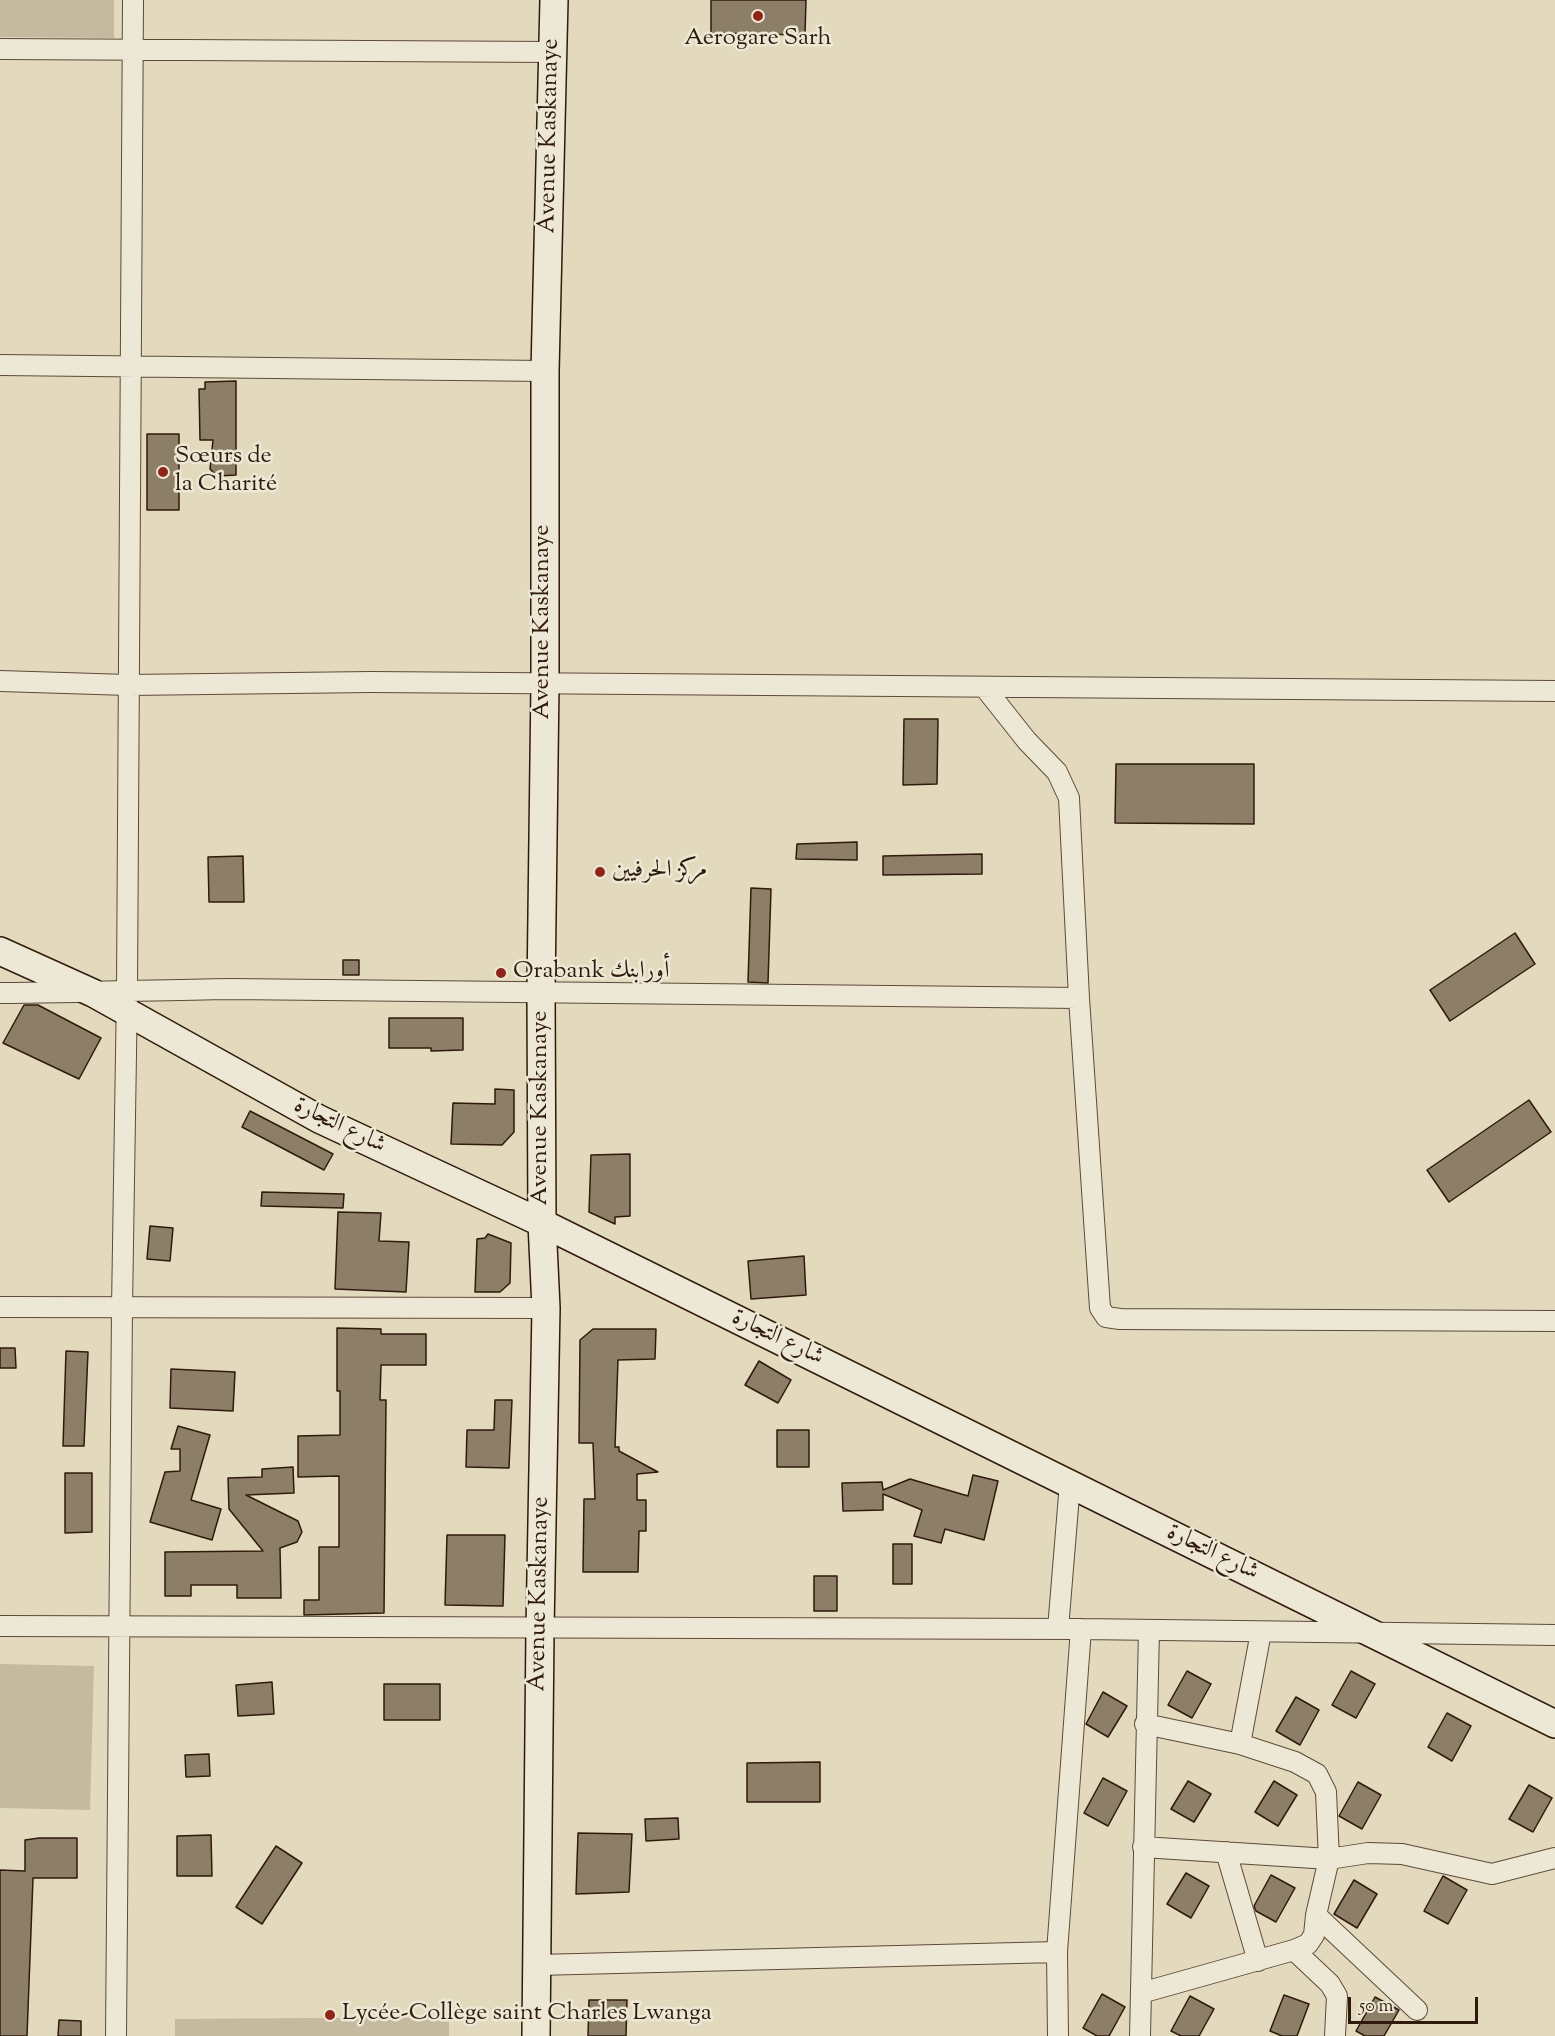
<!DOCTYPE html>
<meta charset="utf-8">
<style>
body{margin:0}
#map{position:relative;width:1555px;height:2036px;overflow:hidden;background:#e3dabe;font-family:"Sorts Mill Goudy",serif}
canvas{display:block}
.scale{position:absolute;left:1348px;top:1997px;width:130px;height:27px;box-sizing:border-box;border:3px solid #301a0b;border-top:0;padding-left:8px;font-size:18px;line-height:21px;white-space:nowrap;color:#301a0b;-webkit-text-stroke:4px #ede7d5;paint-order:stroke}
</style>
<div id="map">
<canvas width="1555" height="2036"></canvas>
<div class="scale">50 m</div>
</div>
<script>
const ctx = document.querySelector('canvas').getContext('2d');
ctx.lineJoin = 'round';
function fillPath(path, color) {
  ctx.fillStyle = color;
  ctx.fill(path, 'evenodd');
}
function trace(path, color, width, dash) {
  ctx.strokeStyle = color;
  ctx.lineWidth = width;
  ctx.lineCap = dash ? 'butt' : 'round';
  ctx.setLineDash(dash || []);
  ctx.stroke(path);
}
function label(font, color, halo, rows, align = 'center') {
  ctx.font = font + ' "Sorts Mill Goudy",Amiri,serif';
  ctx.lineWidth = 5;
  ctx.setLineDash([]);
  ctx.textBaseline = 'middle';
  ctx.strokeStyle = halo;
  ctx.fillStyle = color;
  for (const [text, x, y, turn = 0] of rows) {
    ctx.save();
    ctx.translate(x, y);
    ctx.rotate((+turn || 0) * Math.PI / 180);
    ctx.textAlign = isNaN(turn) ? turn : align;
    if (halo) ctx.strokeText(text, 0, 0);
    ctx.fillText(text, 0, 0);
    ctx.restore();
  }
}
const green = new Path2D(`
 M 0,0 L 114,0 L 114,38 L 0,37 Z
 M 0,1664 L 94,1666 L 90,1810 L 0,1808 Z
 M 449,2017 L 449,2036 L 175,2036 L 175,2019 Z`);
const building = new Path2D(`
 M 711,0 L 806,0 L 805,35 L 711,33 Z
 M 236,381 L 236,475 L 217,476 L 210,469 L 213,440 L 200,440 L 199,389 L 205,389 L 205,382 Z
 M 147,434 L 179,434 L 179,510 L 147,510 Z
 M 904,719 L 938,719 L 937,784 L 903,785 Z
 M 1116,764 L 1254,764 L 1254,824 L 1115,823 Z
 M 857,842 L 857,860 L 796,859 L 797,844 Z
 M 982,854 L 982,874 L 883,875 L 883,856 Z
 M 243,856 L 244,902 L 209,902 L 208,857 Z
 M 751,888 L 771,889 L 768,983 L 748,982 Z
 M 1515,933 L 1535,964 L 1450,1021 L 1430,990 Z
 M 343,960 L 359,960 L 359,975 L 343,975 Z
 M 24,1005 L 38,1005 L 101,1038 L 79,1079 L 3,1043 Z
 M 389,1018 L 463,1018 L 463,1050 L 431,1051 L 431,1048 L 389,1048 Z
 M 495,1089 L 514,1090 L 514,1132 L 502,1145 L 451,1144 L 453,1103 L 495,1104 Z
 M 1529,1100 L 1551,1132 L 1449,1202 L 1427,1170 Z
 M 250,1111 L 333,1154 L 324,1170 L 242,1127 Z
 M 630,1154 L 630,1216 L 615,1217 L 615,1224 L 589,1212 L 591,1155 Z
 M 262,1192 L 344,1194 L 343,1208 L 261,1206 Z
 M 338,1212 L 381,1213 L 379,1241 L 409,1242 L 406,1292 L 335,1289 Z
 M 150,1226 L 173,1228 L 170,1261 L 147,1259 Z
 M 488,1234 L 511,1243 L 510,1283 L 500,1292 L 475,1292 L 477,1239 L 485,1238 Z
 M 804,1256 L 806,1295 L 751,1299 L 748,1261 Z
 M 337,1328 L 381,1329 L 381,1334 L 426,1334 L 426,1365 L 381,1365 L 380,1400 L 386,1400 L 384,1613 L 304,1615 L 304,1600 L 319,1600 L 319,1547 L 339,1547 L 339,1476 L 298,1477 L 298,1436 L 340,1435 L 340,1391 L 337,1391 Z
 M 593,1329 L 656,1329 L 655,1359 L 618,1360 L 615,1447 L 619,1447 L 619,1451 L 658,1472 L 637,1474 L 637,1500 L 646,1500 L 646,1531 L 639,1531 L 638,1572 L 583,1572 L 584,1499 L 595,1499 L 593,1443 L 579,1443 L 580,1340 Z
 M 0,1348 L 15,1348 L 16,1368 L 0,1368 Z
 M 66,1351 L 88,1352 L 84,1446 L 63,1446 Z
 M 759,1361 L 791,1380 L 778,1403 L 745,1385 Z
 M 171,1369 L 235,1372 L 233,1411 L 170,1408 Z
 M 495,1400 L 512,1400 L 509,1468 L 466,1467 L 467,1430 L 494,1430 Z
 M 178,1426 L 210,1435 L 191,1500 L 221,1509 L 212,1540 L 150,1522 L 165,1472 L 180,1471 L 180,1449 L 171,1449 Z
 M 777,1430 L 809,1430 L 809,1467 L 777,1467 Z
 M 293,1467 L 294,1493 L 246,1495 L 298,1521 L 302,1532 L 297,1542 L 280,1548 L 281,1598 L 237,1598 L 237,1585 L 191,1585 L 191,1596 L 165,1596 L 165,1552 L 263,1551 L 229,1509 L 228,1478 L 262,1477 L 262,1469 Z
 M 65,1473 L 92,1473 L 92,1532 L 65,1533 Z
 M 973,1475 L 998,1481 L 984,1540 L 945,1529 L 941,1543 L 914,1536 L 922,1510 L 883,1494 L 883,1510 L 843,1511 L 842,1483 L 882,1482 L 883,1490 L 910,1479 L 968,1496 Z
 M 447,1535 L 505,1535 L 503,1606 L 445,1605 Z
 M 893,1544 L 912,1544 L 912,1584 L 893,1584 Z
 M 814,1576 L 837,1576 L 837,1611 L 814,1611 Z
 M 1187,1671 L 1211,1684 L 1192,1718 L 1168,1705 Z
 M 1351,1671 L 1375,1684 L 1356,1718 L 1332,1705 Z
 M 272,1682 L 274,1714 L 238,1716 L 236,1685 Z
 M 384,1684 L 440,1684 L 440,1720 L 384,1720 Z
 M 1103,1692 L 1127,1706 L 1108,1737 L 1086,1724 Z
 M 1296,1697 L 1319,1710 L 1300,1745 L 1276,1731 Z
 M 1447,1713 L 1471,1726 L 1452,1761 L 1428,1747 Z
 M 209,1754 L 210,1776 L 186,1777 L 185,1755 Z
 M 820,1762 L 820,1802 L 747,1802 L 747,1763 Z
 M 1103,1778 L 1127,1791 L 1108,1826 L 1084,1813 Z
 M 1188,1781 L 1211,1794 L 1194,1822 L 1171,1809 Z
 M 1274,1781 L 1297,1795 L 1278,1826 L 1255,1812 Z
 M 1358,1782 L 1381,1795 L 1362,1829 L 1339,1816 Z
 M 1529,1785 L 1552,1798 L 1533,1832 L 1509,1819 Z
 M 678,1818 L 679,1839 L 646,1841 L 645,1819 Z
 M 578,1833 L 632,1834 L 629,1892 L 576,1894 Z
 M 211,1835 L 212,1876 L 177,1876 L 177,1836 Z
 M 39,1838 L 77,1838 L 77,1878 L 33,1878 L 27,2036 L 0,2036 L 0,1870 L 25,1871 L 25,1840 Z
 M 276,1846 L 302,1863 L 262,1924 L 236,1907 Z
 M 1186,1873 L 1209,1886 L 1191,1918 L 1167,1904 Z
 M 1271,1875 L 1295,1888 L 1276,1922 L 1256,1911 L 1254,1906 Z
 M 1443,1876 L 1467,1890 L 1448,1924 L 1424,1911 Z
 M 1354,1880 L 1377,1894 L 1357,1928 L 1334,1914 Z
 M 1102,1994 L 1125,2007 L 1109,2036 L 1097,2036 L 1083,2028 Z
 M 1284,1995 L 1309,2004 L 1297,2036 L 1282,2036 L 1270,2031 Z
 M 1190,1996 L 1214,2009 L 1199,2036 L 1181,2036 L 1171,2031 Z
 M 1375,1997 L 1399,2010 L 1384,2036 L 1365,2036 L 1356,2031 Z
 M 589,2000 L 627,2000 L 626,2036 L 588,2036 Z
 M 59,2020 L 81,2021 L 81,2036 L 58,2036 Z`);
const street = new Path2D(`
 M 0,49 L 553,52
 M 0,365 L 545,371
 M 0,681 L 128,685 L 371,682 L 1555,691
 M 985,688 L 1027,741 L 1057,772 L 1069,798 L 1079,998 L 1100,1308 L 1106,1317 L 1120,1319 L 1555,1321
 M 0,993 C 77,993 154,990 231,989 L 1079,998
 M 0,1307 L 546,1308
 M 0,1626 L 1081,1629 L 1555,1635
 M 1058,1629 L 1070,1483
 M 1240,1744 L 1261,1632
 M 1143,1847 L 1329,1859 L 1368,1853 L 1402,1854 L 1492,1874 L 1555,1858
 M 1226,1852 L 1258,1961
 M 1316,1915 L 1417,2010
 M 1294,1950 L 1330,1984 L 1337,1996 L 1335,2036
 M 537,1965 L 1057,1952
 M 1141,1993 L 1294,1950 L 1308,1944 L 1314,1935 L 1316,1915 L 1329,1859 L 1326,1792 L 1317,1774 L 1295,1762 L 1240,1744 L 1145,1724
 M 116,2036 L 122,1308 L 127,990 L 133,0
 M 1058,2036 L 1057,1952 L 1081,1629
 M 1140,2036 L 1149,1630`);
const secondary = new Path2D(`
 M 0,951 L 93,993 L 319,1119 L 542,1223 L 1555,1724
 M 536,2036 L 540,1629 L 546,1308 L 542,1223 L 541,992 L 545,683 L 545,371 L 554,0`);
const markers = [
 [758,16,6,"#8f2418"],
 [163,472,6,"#8f2418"],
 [600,872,6,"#8f2418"],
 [501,973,6,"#8f2418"],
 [330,2015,6,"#8f2418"]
];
const poiNames = [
 ["Aerogare Sarh",758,40,"center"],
 ["Sœurs de",175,458],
 ["la Charité",175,486],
 ["مركز الحرفيين",612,872],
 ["Orabank أورابنك",513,973],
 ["Lycée-Collège saint Charles Lwanga",342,2015]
];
const streetNames = [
 ["Avenue Kaskanaye",551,136,-89],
 ["Avenue Kaskanaye",544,622,-90],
 ["Avenue Kaskanaye",542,1108,-90],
 ["شارع التجارة",339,1127,26],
 ["شارع التجارة",777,1339,26],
 ["شارع التجارة",1212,1554,26],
 ["Avenue Kaskanaye",541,1594,-89]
];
fillPath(green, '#c5b9a0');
fillPath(building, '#8d7e68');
trace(building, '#301a0b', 1.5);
trace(street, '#5d4a38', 22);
trace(secondary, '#301a0b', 30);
trace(street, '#ede7d5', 20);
trace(secondary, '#ede7d5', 27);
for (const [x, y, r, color] of markers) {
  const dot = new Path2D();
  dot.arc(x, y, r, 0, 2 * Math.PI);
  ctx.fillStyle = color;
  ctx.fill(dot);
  trace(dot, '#ede7d5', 2);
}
label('24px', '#301a0b', '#ede7d5', poiNames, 'left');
label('24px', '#301a0b', '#ede7d5', streetNames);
</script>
